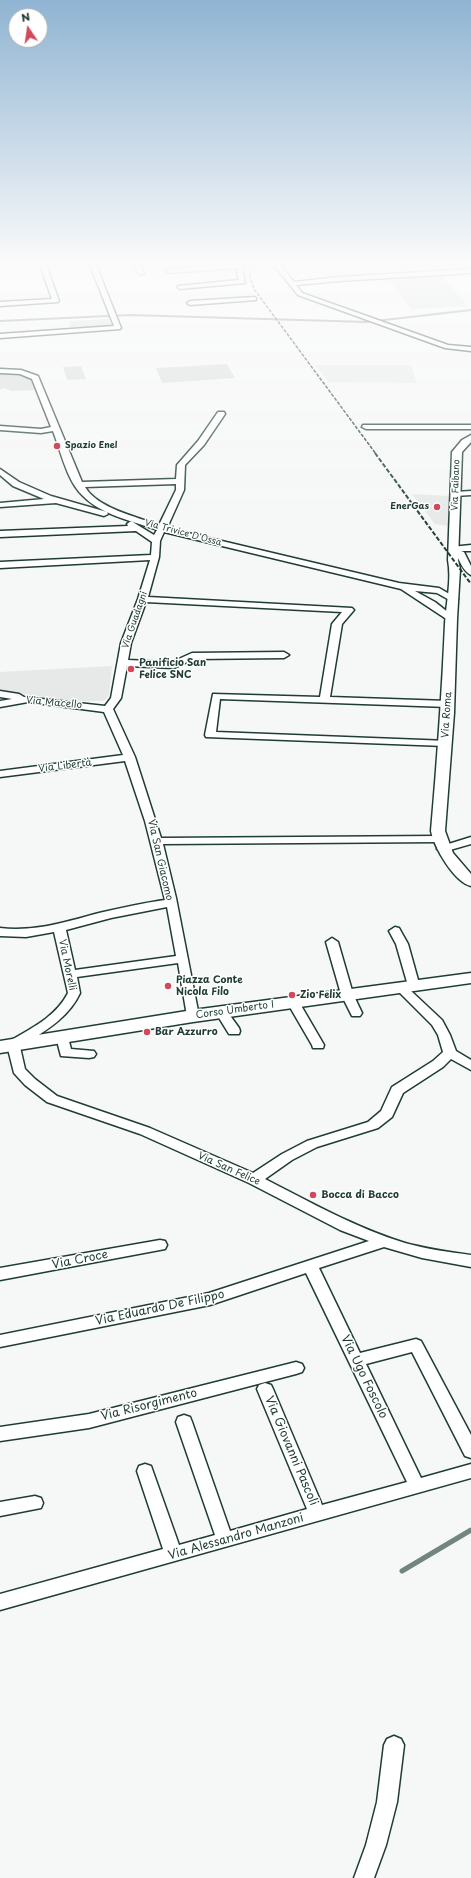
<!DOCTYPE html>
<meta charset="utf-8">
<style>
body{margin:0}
#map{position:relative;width:471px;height:1878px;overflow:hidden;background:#f6f7f7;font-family:"Playpen Sans",sans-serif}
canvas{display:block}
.north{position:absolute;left:8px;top:8px;width:40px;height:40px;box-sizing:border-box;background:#fff;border:1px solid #a5b1ae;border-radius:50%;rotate:347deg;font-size:11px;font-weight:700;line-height:16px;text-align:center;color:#1f3d34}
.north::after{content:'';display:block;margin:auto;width:14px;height:18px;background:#d1495b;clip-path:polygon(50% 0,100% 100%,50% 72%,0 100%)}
</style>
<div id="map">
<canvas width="471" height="1878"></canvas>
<div class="north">N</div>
</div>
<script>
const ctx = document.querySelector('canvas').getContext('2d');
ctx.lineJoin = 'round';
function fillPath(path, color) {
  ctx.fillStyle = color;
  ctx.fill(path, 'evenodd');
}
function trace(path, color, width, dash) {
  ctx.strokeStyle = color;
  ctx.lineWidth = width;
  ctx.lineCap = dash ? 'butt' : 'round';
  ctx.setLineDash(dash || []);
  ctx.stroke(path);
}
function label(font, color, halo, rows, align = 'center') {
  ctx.font = font + ' "Playpen Sans",sans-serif';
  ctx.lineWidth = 3;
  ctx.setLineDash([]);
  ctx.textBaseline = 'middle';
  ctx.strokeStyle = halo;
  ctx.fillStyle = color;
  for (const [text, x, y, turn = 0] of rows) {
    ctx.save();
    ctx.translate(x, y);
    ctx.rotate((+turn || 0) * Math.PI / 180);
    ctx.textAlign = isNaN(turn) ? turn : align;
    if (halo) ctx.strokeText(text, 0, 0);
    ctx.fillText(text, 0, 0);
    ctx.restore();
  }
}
const built = new Path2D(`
 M 315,365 L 411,365 L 417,383 L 329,382 Z
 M 412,494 L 449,496 L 449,526 L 435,524 Z
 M 112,666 L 109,695 L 104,701 L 74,701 L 0,691 L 0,672 Z`);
const green = new Path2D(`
 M 442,276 L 468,306 L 411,309 L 388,279 Z
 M 109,319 L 111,325 L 71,328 L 69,321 Z
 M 227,364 L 235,378 L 162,383 L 156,368 Z
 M 81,366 L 86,379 L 67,380 L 63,367 Z
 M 0,372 L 16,372 L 30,377 L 36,390 L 11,391 L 4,388 L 0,390 Z`);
const streamFar1 = new Path2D(`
 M 0,321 L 130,315 L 367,322 L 471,310`);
const stream = new Path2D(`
 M 402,1571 L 471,1530`);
const minor = new Path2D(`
 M 40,265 L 46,265 L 59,301 L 58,302 L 0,306 L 0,302 L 52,299 Z
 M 90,265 L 96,265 L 121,328 L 120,329 L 0,338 L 0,334 L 114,326 Z
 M 133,265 L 139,265 L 144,273 L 143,274 L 139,274 Z
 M 233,265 L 245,266 L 243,273 L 245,283 L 180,289 L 178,288 L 178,286 L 239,280 L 237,273 L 238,268 L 169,273 L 166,271 L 169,269 Z
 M 274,265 L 280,265 L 294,282 L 339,277 L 471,269 L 471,273 L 339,281 L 296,285 L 302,293 L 448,345 L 471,347 L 471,351 L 445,348 L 298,295 Z
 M 254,297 L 256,298 L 256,300 L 190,305 L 187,303 L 190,301 Z
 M 0,369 L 21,370 L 38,376 L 82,482 L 176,479 L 177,465 L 198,441 L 218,412 L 224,412 L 225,414 L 204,445 L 185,465 L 184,490 L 167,528 L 399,583 L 439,588 L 458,599 L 453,602 L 437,593 L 415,591 L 435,602 L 454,617 L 456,619 L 451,622 L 401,589 L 164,532 L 160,541 L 159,557 L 148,597 L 352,608 L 354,610 L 342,624 L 330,697 L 448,701 L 453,704 L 448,707 L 220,699 L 216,732 L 449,741 L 450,743 L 449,745 L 445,746 L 206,737 L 205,735 L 213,694 L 320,697 L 332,624 L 342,612 L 146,602 L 131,643 L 128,660 L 172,662 L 192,653 L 284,652 L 289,655 L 284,658 L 194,659 L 174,668 L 127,666 L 121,698 L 113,709 L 135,757 L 161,838 L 439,836 L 445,839 L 439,842 L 163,844 L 176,898 L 199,1016 L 197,1019 L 189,1019 L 187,1016 L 178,963 L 77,977 L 80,993 C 68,1019 43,1032 20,1047 L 25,1069 L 35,1079 L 57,1096 L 150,1128 L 253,1173 L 282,1154 L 307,1141 L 368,1122 L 381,1111 L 392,1087 L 433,1061 L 443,1052 L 438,1035 L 432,1025 L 396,989 L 398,986 L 402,985 L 409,989 L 396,944 L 389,931 L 395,927 L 399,928 L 408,944 L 420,987 L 418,990 L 410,990 L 442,1020 L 450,1035 L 456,1051 L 471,1060 L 471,1070 L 451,1059 L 443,1067 L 403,1093 L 392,1117 L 378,1128 L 317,1147 L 292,1160 L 265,1179 C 310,1202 356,1228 405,1243 C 426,1249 449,1252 471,1255 L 471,1267 L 422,1258 L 384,1247 L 319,1268 L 360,1353 L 416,1339 L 421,1341 L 471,1435 L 471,1458 L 465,1456 L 412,1352 L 366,1364 L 421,1478 L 471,1464 L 471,1478 L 0,1610 L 0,1594 L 163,1549 L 137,1471 L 139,1466 L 145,1464 L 151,1466 L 179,1545 L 215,1535 L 176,1422 L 178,1417 L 184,1415 L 190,1417 L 192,1422 L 230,1531 L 307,1509 L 257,1389 L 259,1385 L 265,1383 L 271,1385 L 273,1389 L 322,1505 L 407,1482 L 306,1273 L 210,1305 L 0,1347 L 0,1335 L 209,1293 L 369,1241 L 340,1230 L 249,1183 L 140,1134 L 47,1102 L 25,1085 L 14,1073 L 7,1045 L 8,1042 C 30,1029 56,1017 68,993 L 54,932 L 26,937 L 0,936 L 0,928 C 35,932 66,922 99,913 C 121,908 143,903 165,900 L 145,821 L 125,761 L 0,777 L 0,771 L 123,755 L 104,712 L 28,702 L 0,707 L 0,701 L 12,699 L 0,697 L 0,691 L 19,694 L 24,697 L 105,706 L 111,698 L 121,643 L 138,599 L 150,560 L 0,568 L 0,562 L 151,555 L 152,542 L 136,531 L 0,537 L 0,531 L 128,526 L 127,524 L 131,521 L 154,535 L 157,530 C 133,521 101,515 82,495 C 67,480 61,452 53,431 L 41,433 L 0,430 L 0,426 L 41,429 L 51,427 L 32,379 L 20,374 L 0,373 ZM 176,484 L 176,490 L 159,525 C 137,517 97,508 85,487 ZM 167,907 L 176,956 L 75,970 L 66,930 L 111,918 Z
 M 363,425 L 471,425 L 471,429 L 366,429 L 362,427 Z
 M 0,469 L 19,482 L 51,496 L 107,512 L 108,514 L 104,516 L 56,503 L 0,507 L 0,503 L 44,499 L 13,486 L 0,475 Z
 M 471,491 L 471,495 L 455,496 L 451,494 L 455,492 Z
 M 471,545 L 471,551 L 461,551 L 464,552 L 471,566 L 471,575 C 464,572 460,562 457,556 L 450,552 L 451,547 Z
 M 471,837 L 471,844 L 443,852 L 437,849 L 439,847 Z
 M 332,938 L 338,942 L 353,994 L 362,1013 L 360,1016 L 352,1016 L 341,994 L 326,942 Z
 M 293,998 L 297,999 L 299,1002 L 324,1045 L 323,1048 L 313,1048 L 312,1045 L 287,1002 L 289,999 Z
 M 222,1009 L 226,1010 L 239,1028 L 240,1031 L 239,1034 L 229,1034 L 216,1013 L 218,1010 Z
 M 62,1033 L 67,1034 L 71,1049 L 94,1051 L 96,1054 L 94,1057 L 89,1058 L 61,1056 L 56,1037 L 57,1034 Z
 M 160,1240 L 165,1241 L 167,1245 L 165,1249 L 0,1280 L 0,1268 Z
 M 296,1362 L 302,1364 L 304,1368 L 302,1372 L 296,1374 L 89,1428 L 0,1441 L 0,1427 L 89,1414 Z
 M 35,1496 L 41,1498 L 43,1503 L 41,1508 L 0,1516 L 0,1502 Z
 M 394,1736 L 401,1739 L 404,1745 L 397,1802 L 386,1845 L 374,1878 L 354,1878 L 366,1845 L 377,1802 L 384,1745 L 387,1739 Z`);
const tertiary = new Path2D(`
 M 471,435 L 471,442 L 462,452 L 458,560 L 460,569 L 457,619 L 454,713 L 445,831 L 453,853 L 471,874 L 471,886 C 454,882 434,847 431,831 C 437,762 442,693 445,624 C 446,603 452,580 448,560 L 452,452 L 462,440 Z`);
const secondary = new Path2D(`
 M 471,973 L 471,983 L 193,1022 L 0,1053 L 0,1041 L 193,1010 Z`);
const railFar1 = new Path2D(`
 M 251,265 L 250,277 L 254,289 L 376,454`);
const rail = new Path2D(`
 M 375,453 L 471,584`);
const markers = [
 [57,446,4,"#d1495b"],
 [437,507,4,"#d1495b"],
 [131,669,4,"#d1495b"],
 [168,986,4,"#d1495b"],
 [292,995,4,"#d1495b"],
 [147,1032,4,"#d1495b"],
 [313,1195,4,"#d1495b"]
];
const farPoinames = [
 ["Spazio Enel",65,446],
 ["EnerGas",429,507,"right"]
];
const farStreetnames = [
 ["Via Faibano",456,485,-88],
 ["Via Trivice D'Ossa",183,533,15],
 ["Via Guadagni",135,620,-71]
];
const poiNames = [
 ["Panificio San",139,663],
 ["Felice SNC",139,675],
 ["Piazza Conte",176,980],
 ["Nicola Filo",176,992],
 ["Zio Felix",300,995],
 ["Bar Azzurro",155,1032],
 ["Bocca di Bacco",321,1195]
];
const streetNames = [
 ["Via Macello",54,703,5],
 ["Via Roma",447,715,-86],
 ["Via Libertà",65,766,-7],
 ["Via San Giacomo",160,860,77],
 ["Via Morelli",67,965,78],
 ["Corso Umberto I",235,1010,-8],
 ["Via San Felice",229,1169,24]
];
const nearStreetnames = [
 ["Via Croce",80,1260,-11],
 ["Via Eduardo De Filippo",160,1308,-12],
 ["Via Ugo Foscolo",364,1377,64],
 ["Via Risorgimento",149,1405,-14],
 ["Via Giovanni Pascoli",291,1451,67],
 ["Via Alessandro Manzoni",236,1537,-16]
];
fillPath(built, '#e6e9e8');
fillPath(green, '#d6dcdb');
trace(streamFar1, '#72857f', 2);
trace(stream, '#72857f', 5);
trace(minor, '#1f3d34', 3);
trace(tertiary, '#1f3d34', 3);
trace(secondary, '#1f3d34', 3);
fillPath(minor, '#fff');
fillPath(tertiary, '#fff');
fillPath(secondary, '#fff');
trace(railFar1, '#1f3d34', 1.5, [3.5, 1.5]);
trace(rail, '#1f3d34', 2, [4.5, 2]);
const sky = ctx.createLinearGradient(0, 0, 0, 528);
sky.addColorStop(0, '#8fb4d2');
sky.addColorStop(0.5, '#fbfbfb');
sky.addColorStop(1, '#fbfbfb00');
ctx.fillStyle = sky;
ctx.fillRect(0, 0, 471, 528);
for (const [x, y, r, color] of markers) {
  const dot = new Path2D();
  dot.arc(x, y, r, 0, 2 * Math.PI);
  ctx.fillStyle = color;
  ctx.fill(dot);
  trace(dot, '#fff', 1.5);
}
label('bold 9px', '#1f3d34', '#fff', farPoinames, 'left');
label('9px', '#1f3d34', '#fff', farStreetnames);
label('bold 10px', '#1f3d34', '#fff', poiNames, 'left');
label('10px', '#1f3d34', '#fff', streetNames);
label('12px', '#1f3d34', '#fff', nearStreetnames);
</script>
